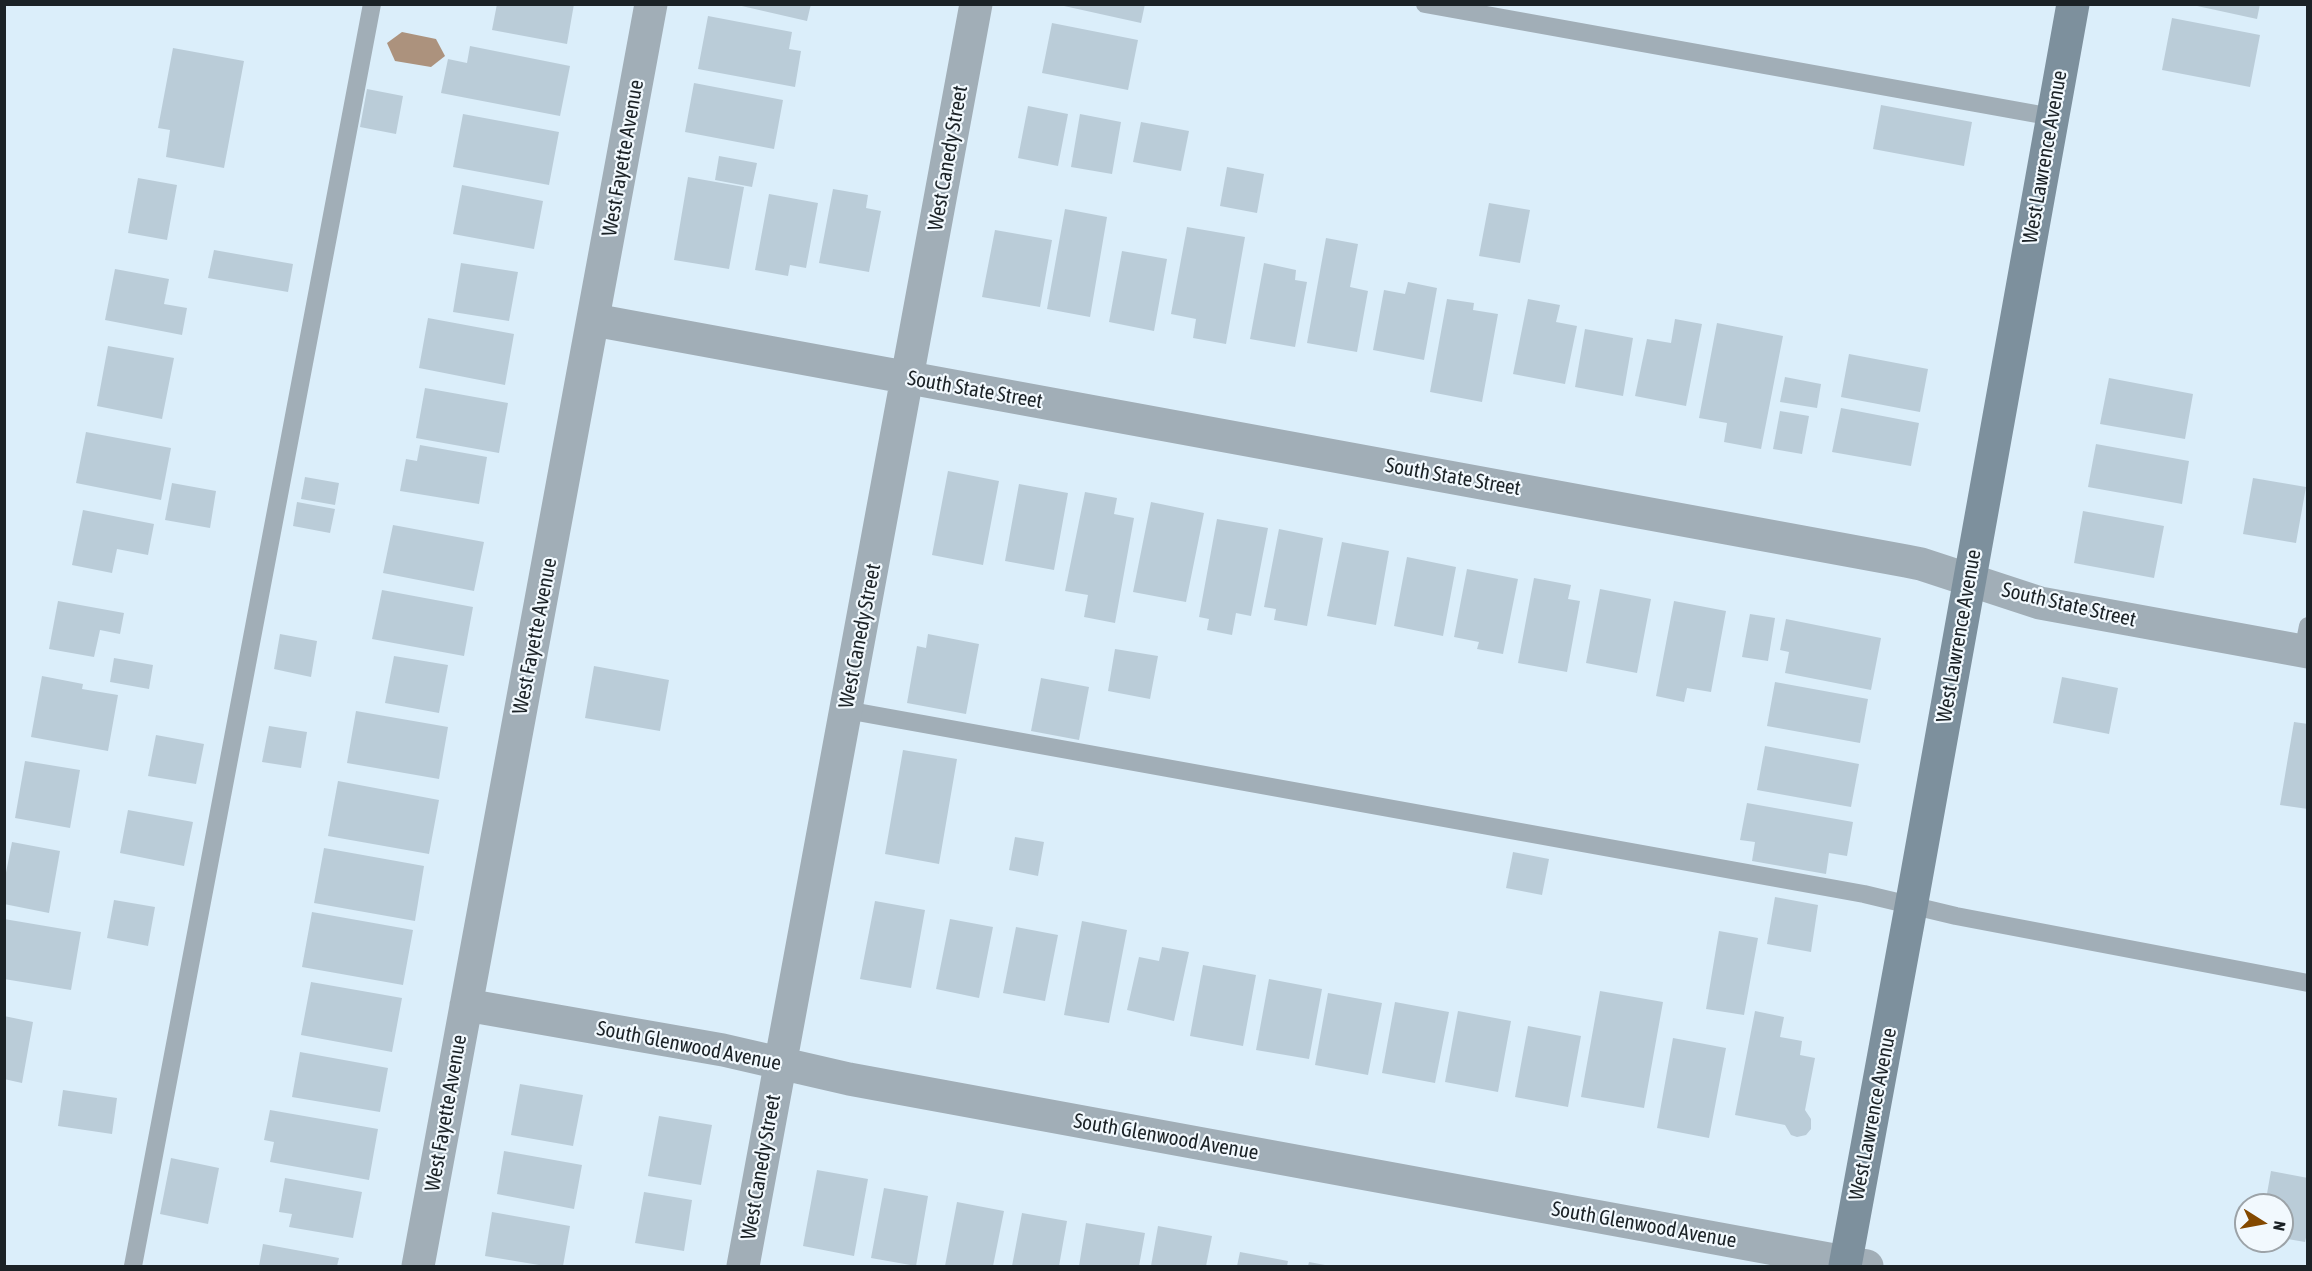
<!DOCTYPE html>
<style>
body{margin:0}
#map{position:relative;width:2312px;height:1271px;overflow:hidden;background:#dbeefa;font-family:"Asap Condensed",sans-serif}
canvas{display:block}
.frame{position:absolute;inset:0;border:6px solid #1b2226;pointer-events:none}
.north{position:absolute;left:2234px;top:1193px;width:60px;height:60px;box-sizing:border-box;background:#f2f9fe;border:2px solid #9ca3a8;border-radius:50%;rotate:101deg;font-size:16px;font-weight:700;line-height:24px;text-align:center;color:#1b2226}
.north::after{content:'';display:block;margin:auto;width:21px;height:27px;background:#834900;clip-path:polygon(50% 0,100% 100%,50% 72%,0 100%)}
</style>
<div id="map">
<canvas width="2312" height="1271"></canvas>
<div class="frame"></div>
<div class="north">N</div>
</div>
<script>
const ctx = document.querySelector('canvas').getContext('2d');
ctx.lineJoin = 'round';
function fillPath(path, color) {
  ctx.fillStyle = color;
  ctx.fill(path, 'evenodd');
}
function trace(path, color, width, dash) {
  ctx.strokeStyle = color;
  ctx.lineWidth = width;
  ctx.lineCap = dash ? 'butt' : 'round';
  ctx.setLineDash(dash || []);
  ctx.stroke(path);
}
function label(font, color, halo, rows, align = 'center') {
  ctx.font = font + ' "Asap Condensed",sans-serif';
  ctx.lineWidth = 4.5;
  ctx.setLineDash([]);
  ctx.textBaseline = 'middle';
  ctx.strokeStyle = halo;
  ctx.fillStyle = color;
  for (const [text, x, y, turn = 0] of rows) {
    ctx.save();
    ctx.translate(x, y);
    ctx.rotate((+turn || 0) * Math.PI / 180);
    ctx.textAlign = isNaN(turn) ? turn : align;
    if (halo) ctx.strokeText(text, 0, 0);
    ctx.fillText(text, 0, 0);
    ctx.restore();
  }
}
const water = new Path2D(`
 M 402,32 L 436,39 L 445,56 L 431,67 L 395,61 L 387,43 Z`);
const building = new Path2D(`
 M 497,4 L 574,4 L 567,44 L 492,30 Z
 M 733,4 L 811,4 L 807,21 Z
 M 1055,4 L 1145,4 L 1141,23 Z
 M 2188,4 L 2260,4 L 2257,19 Z
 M 708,16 L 792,32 L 789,49 L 801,51 L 795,87 L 698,69 Z
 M 2172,18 L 2260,35 L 2250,87 L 2162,70 Z
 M 1052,23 L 1138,40 L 1128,90 L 1042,73 Z
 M 470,46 L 570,66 L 560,116 L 441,93 L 448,59 L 467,63 Z
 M 173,48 L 244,61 L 224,168 L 166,157 L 170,130 L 158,128 Z
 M 694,83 L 783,100 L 774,149 L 685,132 Z
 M 367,89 L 403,96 L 396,134 L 360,127 Z
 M 1881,105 L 1972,122 L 1964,166 L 1873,149 Z
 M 1028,106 L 1068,114 L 1058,166 L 1018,158 Z
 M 463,114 L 559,132 L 549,185 L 453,167 Z
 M 1080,114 L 1121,122 L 1112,174 L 1071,167 Z
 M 1141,122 L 1189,131 L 1181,171 L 1133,162 Z
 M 719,156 L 757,163 L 752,187 L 715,180 Z
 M 1227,167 L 1264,174 L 1257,213 L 1220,206 Z
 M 688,177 L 744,187 L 729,269 L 674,260 Z
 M 138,178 L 177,185 L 167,240 L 128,233 Z
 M 462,185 L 543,201 L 534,249 L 453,234 Z
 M 833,189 L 868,195 L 866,208 L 881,211 L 869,272 L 819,263 Z
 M 769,194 L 818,203 L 806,268 L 790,265 L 788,276 L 755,270 Z
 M 1489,203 L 1530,210 L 1520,263 L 1479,256 Z
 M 1065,209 L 1107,217 L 1090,317 L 1047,309 Z
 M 1187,227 L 1245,237 L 1226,344 L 1193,338 L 1196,319 L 1171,314 Z
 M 995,230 L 1052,240 L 1040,307 L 982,297 Z
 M 1326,238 L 1358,244 L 1350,287 L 1368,291 L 1357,352 L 1307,343 Z
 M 214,250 L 293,264 L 288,292 L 208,278 Z
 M 1122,251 L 1167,259 L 1154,331 L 1109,322 Z
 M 461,263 L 518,272 L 509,321 L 453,312 Z
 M 1264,263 L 1296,270 L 1295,280 L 1307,282 L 1295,347 L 1250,339 Z
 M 115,269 L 169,279 L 164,304 L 187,308 L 182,335 L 105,320 Z
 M 1408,282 L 1437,288 L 1424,360 L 1373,350 L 1384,290 L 1405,294 Z
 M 1447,299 L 1474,303 L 1473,310 L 1498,314 L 1482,402 L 1430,392 Z
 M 1528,299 L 1560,305 L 1556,322 L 1577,326 L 1565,384 L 1513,374 Z
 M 428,318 L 514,334 L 505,385 L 419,368 Z
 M 1675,319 L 1702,324 L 1686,406 L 1635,396 L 1647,339 L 1671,343 Z
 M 1717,323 L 1783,336 L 1761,449 L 1724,442 L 1727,423 L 1699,418 Z
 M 1585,329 L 1633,338 L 1623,396 L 1575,387 Z
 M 108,346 L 174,358 L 162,419 L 97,406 Z
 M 1849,354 L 1928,369 L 1920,412 L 1841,397 Z
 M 1785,377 L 1821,384 L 1817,408 L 1780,402 Z
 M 2109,378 L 2193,394 L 2185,439 L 2100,424 Z
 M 425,388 L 508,403 L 499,453 L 416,438 Z
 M 1841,408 L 1919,423 L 1911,466 L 1832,452 Z
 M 1780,411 L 1809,416 L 1802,454 L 1773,449 Z
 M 86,432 L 171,448 L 161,500 L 76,483 Z
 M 2096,444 L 2189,461 L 2182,504 L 2088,487 Z
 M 420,445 L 487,457 L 479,504 L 400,491 L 406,459 L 417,461 Z
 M 948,471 L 999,481 L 983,565 L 932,555 Z
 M 305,477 L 339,483 L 335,505 L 301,499 Z
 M 2253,478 L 2306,487 L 2296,543 L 2243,534 Z
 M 172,483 L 216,491 L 210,528 L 165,520 Z
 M 1019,484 L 1068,493 L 1054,570 L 1005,561 Z
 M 1085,492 L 1117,498 L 1114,514 L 1134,518 L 1115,623 L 1084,617 L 1088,595 L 1065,591 Z
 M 297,502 L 335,509 L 330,533 L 293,526 Z
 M 1151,502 L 1204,513 L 1186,602 L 1133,592 Z
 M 83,510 L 154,524 L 148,555 L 117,549 L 112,573 L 72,565 Z
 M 2083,511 L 2164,526 L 2154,578 L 2074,563 Z
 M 1217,519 L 1268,528 L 1251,616 L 1236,613 L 1232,635 L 1207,630 L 1209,619 L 1199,617 Z
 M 393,525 L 484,542 L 474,591 L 383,573 Z
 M 1279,529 L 1323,538 L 1307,626 L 1274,620 L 1276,609 L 1264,607 Z
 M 1342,542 L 1389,551 L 1376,625 L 1327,616 Z
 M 1407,557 L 1456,567 L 1443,636 L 1394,626 Z
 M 1467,569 L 1518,579 L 1503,654 L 1477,649 L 1479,642 L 1454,637 Z
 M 1534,578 L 1571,585 L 1568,599 L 1580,601 L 1567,672 L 1518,663 Z
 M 1600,589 L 1651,599 L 1637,673 L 1586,663 Z
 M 382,590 L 473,607 L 464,656 L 372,639 Z
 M 58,601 L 124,613 L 120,634 L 100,630 L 94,657 L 49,649 Z
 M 1674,601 L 1726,611 L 1711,692 L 1687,688 L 1684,702 L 1656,696 Z
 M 1750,614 L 1775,618 L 1768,661 L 1742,657 Z
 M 1786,619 L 1881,638 L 1871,690 L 1785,673 L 1789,652 L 1780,650 Z
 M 280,634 L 317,641 L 311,677 L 274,669 Z
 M 928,634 L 979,644 L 966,714 L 907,703 L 917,646 L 926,648 Z
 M 1115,649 L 1158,656 L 1150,699 L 1108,691 Z
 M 394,656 L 448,665 L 439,713 L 385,703 Z
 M 114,658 L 153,665 L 149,689 L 110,682 Z
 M 594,666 L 669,680 L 660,731 L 585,718 Z
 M 42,676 L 83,684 L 82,689 L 118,695 L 108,751 L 31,737 Z
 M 2062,677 L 2118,688 L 2109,734 L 2053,723 Z
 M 1041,678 L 1089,687 L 1079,740 L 1031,731 Z
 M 1775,682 L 1868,699 L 1860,743 L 1767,726 Z
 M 356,711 L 448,727 L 439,779 L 347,763 Z
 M 2294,722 L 2308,724 L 2308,809 L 2280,805 Z
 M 269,726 L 307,732 L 301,768 L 262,762 Z
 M 156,735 L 204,744 L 196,784 L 148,776 Z
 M 1765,746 L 1859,764 L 1851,807 L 1757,790 Z
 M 903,750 L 957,759 L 939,864 L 885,854 Z
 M 25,761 L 80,770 L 70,828 L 15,818 Z
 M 338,781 L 439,800 L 429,854 L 328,836 Z
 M 1747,803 L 1853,822 L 1847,856 L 1829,853 L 1826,874 L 1752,861 L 1755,842 L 1740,840 Z
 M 128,810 L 193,822 L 184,866 L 120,853 Z
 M 1015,837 L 1044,842 L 1038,876 L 1009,870 Z
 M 12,842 L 60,851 L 49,913 L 4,904 L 4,883 Z
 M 324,848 L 424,866 L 415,921 L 314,903 Z
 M 1513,852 L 1549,859 L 1542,895 L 1506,888 Z
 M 1775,897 L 1818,905 L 1811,952 L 1767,944 Z
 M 114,900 L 155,907 L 148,946 L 107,938 Z
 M 875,901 L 925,910 L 911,988 L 860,979 Z
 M 312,912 L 413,930 L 403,985 L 302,967 Z
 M 4,919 L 81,932 L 71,990 L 4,979 Z
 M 950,919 L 993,927 L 979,998 L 936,989 Z
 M 1082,921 L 1127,930 L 1109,1023 L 1064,1015 Z
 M 1016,927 L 1058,935 L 1045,1001 L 1003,993 Z
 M 1719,931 L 1758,938 L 1744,1015 L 1706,1009 Z
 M 1162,947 L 1189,952 L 1174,1021 L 1127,1010 L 1139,957 L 1159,961 Z
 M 1203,965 L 1256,975 L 1243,1046 L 1190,1036 Z
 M 1269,979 L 1322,989 L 1309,1059 L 1256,1050 Z
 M 311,982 L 402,998 L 392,1052 L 301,1035 Z
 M 1600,991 L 1663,1002 L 1644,1108 L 1581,1097 Z
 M 1328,993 L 1382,1003 L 1368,1075 L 1315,1065 Z
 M 1395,1002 L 1449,1012 L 1435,1083 L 1382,1073 Z
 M 1458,1011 L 1511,1021 L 1498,1092 L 1445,1082 Z
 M 1755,1011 L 1784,1017 L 1780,1037 L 1802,1041 L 1800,1055 L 1815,1058 L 1805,1110 L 1811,1119 L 1811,1129 L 1806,1135 L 1797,1137 L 1791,1135 L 1785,1125 L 1735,1115 Z
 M 4,1016 L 33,1022 L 22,1083 L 4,1079 Z
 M 1528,1026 L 1581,1036 L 1568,1107 L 1515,1097 Z
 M 1673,1038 L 1726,1048 L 1709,1138 L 1657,1128 Z
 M 300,1052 L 388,1068 L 380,1112 L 292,1097 Z
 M 520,1084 L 583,1095 L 573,1146 L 511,1135 Z
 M 63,1090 L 117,1098 L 112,1134 L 58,1126 Z
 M 270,1110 L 378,1129 L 369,1180 L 270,1162 L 274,1142 L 264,1140 Z
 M 659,1116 L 712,1125 L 701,1185 L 648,1176 Z
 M 504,1151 L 582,1165 L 574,1209 L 497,1194 Z
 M 171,1158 L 219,1168 L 208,1224 L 160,1214 Z
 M 817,1170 L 868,1179 L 854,1256 L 803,1246 Z
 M 2271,1171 L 2308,1178 L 2308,1229 L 2305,1242 L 2282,1238 L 2282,1205 L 2265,1205 Z
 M 285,1178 L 362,1192 L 353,1238 L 289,1227 L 292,1214 L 279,1212 Z
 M 884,1188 L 928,1196 L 916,1266 L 871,1258 Z
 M 644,1192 L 692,1200 L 684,1251 L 635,1243 Z
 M 957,1202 L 1004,1211 L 993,1266 L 945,1266 Z
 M 492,1212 L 570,1226 L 563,1266 L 545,1266 L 485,1256 Z
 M 1022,1213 L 1067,1221 L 1059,1266 L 1012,1266 Z
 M 1086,1223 L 1145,1233 L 1139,1266 L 1079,1266 Z
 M 1158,1226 L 1212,1236 L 1206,1266 L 1151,1266 Z
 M 263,1244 L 339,1258 L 337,1266 L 259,1266 Z
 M 1240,1252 L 1288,1261 L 1287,1266 L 1237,1266 Z
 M 1309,1262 L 1325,1265 L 1325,1266 L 1308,1266 Z`);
const lane = new Path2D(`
 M 1425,4 L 2053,117
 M 2303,651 L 2308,626
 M 846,710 L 1864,894 L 1956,916 L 2308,983
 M 133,1266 L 372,4`);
const street = new Path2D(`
 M 594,320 L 1906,561 L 1921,564 L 2040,603 L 2308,652
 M 466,1005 L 723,1050 L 849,1079 L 1867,1266
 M 418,1266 L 651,4
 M 743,1266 L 976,4`);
const secondary = new Path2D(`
 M 1845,1266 L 1911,907 L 2073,4`);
const streetNames = [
 ["West Lawrence Avenue",2045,157,-80],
 ["West Fayette Avenue",623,158,-80],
 ["West Canedy Street",948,158,-80],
 ["South State Street",975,390,10],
 ["South State Street",1453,477,10],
 ["South State Street",2069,605,13],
 ["West Fayette Avenue",535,636,-79],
 ["West Canedy Street",860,636,-79],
 ["West Lawrence Avenue",1959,636,-80],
 ["South Glenwood Avenue",689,1046,11],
 ["West Fayette Avenue",446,1113,-80],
 ["West Lawrence Avenue",1873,1114,-79],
 ["South Glenwood Avenue",1166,1137,10],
 ["West Canedy Street",761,1167,-80],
 ["South Glenwood Avenue",1644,1225,10]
];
fillPath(water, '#ac927d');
fillPath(building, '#baccd8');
trace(lane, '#a1aeb7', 18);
trace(street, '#a1aeb7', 33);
trace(secondary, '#7d909d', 33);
label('21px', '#1b2226', '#f2f9fe', streetNames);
</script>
